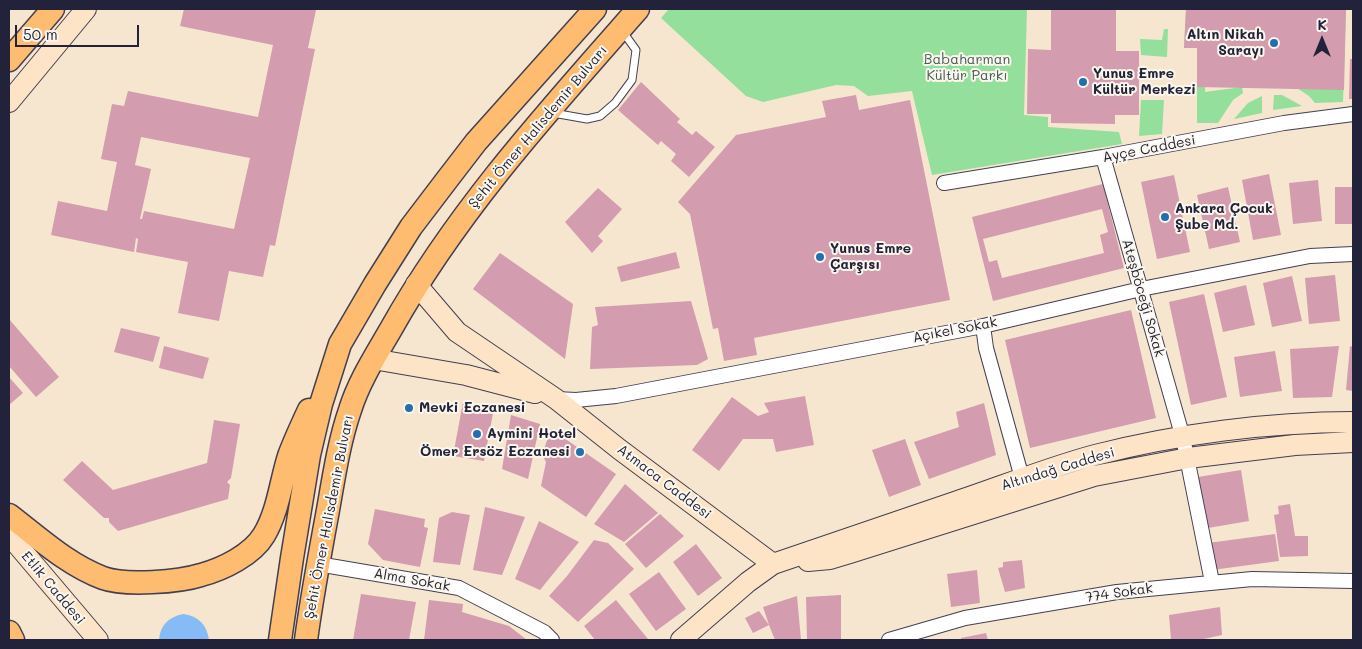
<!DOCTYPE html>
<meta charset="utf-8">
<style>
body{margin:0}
#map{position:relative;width:1362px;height:649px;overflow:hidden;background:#f6e6cf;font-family:Mali,sans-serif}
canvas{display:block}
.frame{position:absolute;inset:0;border:10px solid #22223b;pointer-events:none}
.north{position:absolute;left:1297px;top:15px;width:50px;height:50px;-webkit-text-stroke:4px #fbf7ec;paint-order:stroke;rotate:0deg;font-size:14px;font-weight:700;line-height:20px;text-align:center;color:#22223b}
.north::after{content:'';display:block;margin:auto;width:18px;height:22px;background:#22223b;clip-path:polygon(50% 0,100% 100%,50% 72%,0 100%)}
.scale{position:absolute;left:15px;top:25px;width:124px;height:22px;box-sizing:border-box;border:2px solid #22223b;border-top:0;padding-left:6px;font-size:15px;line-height:18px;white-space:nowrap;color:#22223b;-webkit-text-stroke:4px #fbf7ec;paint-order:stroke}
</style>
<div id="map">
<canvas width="1362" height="649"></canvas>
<div class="frame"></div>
<div class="north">K</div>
<div class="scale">50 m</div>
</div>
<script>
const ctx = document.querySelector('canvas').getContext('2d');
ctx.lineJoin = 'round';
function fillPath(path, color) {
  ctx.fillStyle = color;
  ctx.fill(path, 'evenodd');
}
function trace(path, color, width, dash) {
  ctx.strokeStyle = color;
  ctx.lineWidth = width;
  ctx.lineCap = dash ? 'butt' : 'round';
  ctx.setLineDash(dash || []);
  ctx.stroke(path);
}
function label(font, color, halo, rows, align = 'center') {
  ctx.font = font + ' Mali,sans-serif';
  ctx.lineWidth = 4;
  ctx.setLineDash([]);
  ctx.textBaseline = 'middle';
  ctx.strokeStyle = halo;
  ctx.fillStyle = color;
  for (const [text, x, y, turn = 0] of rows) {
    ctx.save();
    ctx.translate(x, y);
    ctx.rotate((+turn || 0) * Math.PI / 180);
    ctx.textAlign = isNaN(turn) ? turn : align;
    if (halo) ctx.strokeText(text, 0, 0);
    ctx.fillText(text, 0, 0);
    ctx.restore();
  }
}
const green = new Path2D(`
 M 669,9 L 1027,9 L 1024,115 L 1048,117 L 1048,127 L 1119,132 L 1122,144 L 932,175 L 912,91 L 868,96 L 854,86 L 836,85 L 763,102 L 746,96 L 661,18 Z
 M 1186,9 L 1213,9 L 1213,19 L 1206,19 L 1205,92 L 1242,87 L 1243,93 L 1233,100 L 1218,123 L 1197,123 L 1197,48 L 1184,48 Z
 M 1334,9 L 1346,9 L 1343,102 L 1315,103 L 1309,96 L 1294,86 L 1335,76 Z
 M 1164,29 L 1168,29 L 1167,57 L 1141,55 L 1140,39 L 1162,40 Z
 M 1274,95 L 1282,95 L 1302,106 L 1273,110 Z
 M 1262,96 L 1262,113 L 1234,119 L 1248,103 Z
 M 1141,100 L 1164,100 L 1162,134 L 1139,136 Z`);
const water = new Path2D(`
 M 183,614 C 199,616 207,625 209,640 L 159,640 C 160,625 169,617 183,614 Z`);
const building = new Path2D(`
 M 184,9 L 309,9 L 316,10 L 308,48 L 315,49 L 275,246 L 270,245 L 263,277 L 229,271 L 219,321 L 178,313 L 188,262 L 136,252 L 138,239 L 136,238 L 134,252 L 51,235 L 58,201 L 107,211 L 117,162 L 101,159 L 112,104 L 124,106 L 128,91 L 258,117 L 273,45 L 180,26 ZM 141,137 L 250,158 L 234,229 L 144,211 L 142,219 L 140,219 L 151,169 L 135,165 Z
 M 1051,9 L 1116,9 L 1116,51 L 1139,51 L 1139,115 L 1115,115 L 1115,124 L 1051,123 L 1051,114 L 1027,114 L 1028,49 L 1051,50 Z
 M 1186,9 L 1346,9 L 1344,90 L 1197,87 L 1197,48 L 1184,48 Z
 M 1350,59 L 1353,59 L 1353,99 L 1349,99 Z
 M 641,82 L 680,119 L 677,122 L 692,135 L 696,131 L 715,147 L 689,177 L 671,161 L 676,154 L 661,141 L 658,145 L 618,110 Z
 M 856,95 L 859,110 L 910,100 L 950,300 L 754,338 L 757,355 L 724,361 L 718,328 L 713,329 L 690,214 L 678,202 L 736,135 L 826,117 L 822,101 Z
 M 1269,174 L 1281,235 L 1253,240 L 1242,180 Z
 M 1174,175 L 1190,252 L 1157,259 L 1141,182 Z
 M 1318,180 L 1322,221 L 1293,224 L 1289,183 Z
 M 1103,184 L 1124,268 L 993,301 L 972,217 ZM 1102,209 L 1108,232 L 1100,235 L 1104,253 L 1002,278 L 997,260 L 989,262 L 983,239 Z
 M 1228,187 L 1240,242 L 1209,249 L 1197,195 Z
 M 1335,187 L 1353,187 L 1353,224 L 1335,224 Z
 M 598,188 L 622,209 L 598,236 L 603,241 L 592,253 L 565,222 Z
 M 676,252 L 680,268 L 621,282 L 617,267 Z
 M 500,253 L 573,304 L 565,359 L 473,289 Z
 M 1335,275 L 1340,321 L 1309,324 L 1305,278 Z
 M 1292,276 L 1302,321 L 1272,327 L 1263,283 Z
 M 1246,285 L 1255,325 L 1223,332 L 1214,293 Z
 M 1204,294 L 1227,397 L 1191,405 L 1169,302 Z
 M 691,301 L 708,359 L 697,365 L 590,369 L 592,327 L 598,325 L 595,307 Z
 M 1131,310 L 1156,418 L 1030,448 L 1005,340 Z
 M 9,319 L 59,377 L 36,397 L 9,366 Z
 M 121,328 L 160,337 L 153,362 L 114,352 Z
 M 164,346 L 209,358 L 203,379 L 159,368 Z
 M 1339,346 L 1332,397 L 1293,398 L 1290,349 Z
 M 1350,346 L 1353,347 L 1353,391 L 1346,390 Z
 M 1275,351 L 1282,391 L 1240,397 L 1234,357 Z
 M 9,377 L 23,393 L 9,405 Z
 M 805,396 L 814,445 L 776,452 L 773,439 L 743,439 L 719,471 L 692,450 L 732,397 L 758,416 L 769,412 L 764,403 Z
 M 463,402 L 494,408 L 484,461 L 453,456 Z
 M 984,403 L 996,455 L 929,479 L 914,442 L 959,427 L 956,412 Z
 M 511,415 L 540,424 L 528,479 L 502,469 Z
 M 214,420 L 240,424 L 231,478 L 227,482 L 230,485 L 228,499 L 118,531 L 109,522 L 109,518 L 104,518 L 63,480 L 82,461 L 113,490 L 207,463 Z
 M 551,429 L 616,474 L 586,517 L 541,486 L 546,462 L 542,455 Z
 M 905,439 L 921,485 L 889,497 L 872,450 Z
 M 1241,470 L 1249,521 L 1208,528 L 1198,477 Z
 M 625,484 L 658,513 L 624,542 L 594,524 Z
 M 1290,504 L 1295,536 L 1308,536 L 1308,556 L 1280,557 L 1274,515 L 1279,514 L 1278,506 Z
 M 485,507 L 525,517 L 502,575 L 473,570 Z
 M 375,509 L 425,519 L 424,527 L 428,528 L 420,567 L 383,560 L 368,544 Z
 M 452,512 L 470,515 L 460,565 L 433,562 L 439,518 Z
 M 660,514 L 684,536 L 646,568 L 625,544 Z
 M 539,521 L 579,542 L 540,590 L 515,579 Z
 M 1275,534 L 1279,561 L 1212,570 L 1208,543 Z
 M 594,540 L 608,543 L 634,569 L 578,622 L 549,596 L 567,576 Z
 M 696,544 L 722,578 L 698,596 L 673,562 Z
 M 1022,560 L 1025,588 L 1005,592 L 998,568 L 1003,567 L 1003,562 Z
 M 977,570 L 980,603 L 951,607 L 947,574 Z
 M 659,572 L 686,609 L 656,631 L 629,594 Z
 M 361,594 L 416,602 L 409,640 L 353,640 Z
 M 841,595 L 841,640 L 807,640 L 806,597 Z
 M 797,596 L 801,640 L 775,640 L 769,625 L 753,633 L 745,618 L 759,611 L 769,625 L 763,607 Z
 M 429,600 L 463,604 L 462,612 L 509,626 L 527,640 L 424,640 Z
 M 616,600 L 648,639 L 647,640 L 595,640 L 584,626 Z
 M 1220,607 L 1222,635 L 1199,640 L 1171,640 L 1169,615 Z
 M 986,633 L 988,640 L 961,640 L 961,638 Z`);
const lane = new Path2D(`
 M 553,113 L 587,119 L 600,116 L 615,103 L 632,80 L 636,50 L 623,32`);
const street = new Path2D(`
 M 1103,157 L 1183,438 L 1212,582
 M 944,183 L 1103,157 L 1284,123 L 1353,114
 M 983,326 L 986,348 L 1022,478
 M 556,399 L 576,400 L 616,396 L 983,326 L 1141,289 L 1310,256 L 1353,254
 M 318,564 L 459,588 L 544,632 L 552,640
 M 889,640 L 965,618 L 1117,592 L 1252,579 L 1353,581`);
const secondary = new Path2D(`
 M 9,102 L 86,9
 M 416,284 L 457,332 L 556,399 L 619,449 L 773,564
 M 373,359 L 466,375 L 535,393
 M 9,535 L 98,640
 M 808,561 L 830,559 L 850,553 L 1094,476 L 1188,458 L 1295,445 L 1353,442
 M 681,640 L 748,582 L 773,564 C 833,543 893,523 952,503 C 1000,487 1047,468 1095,455 C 1177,434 1269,422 1353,422`);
const primary = new Path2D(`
 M 9,60 L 53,9
 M 9,515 C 39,538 68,565 103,578 C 125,586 179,582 201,575 C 223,569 252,555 264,535 C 278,512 281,481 289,456 C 295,440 302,425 309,410
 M 9,632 L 13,640
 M 280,640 L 292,558 L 309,455 L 321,404 L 340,344 L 375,284 L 411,227 L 446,181 L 476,142 L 595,9
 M 306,640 C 312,596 320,553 328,510 C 334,476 339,442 350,410 C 359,381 376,355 391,329 C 457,211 549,110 638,9`);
const markers = [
 [1274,43,5,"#1f6fb2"],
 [1083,82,5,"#1f6fb2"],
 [1165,217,5,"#1f6fb2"],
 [820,257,5,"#1f6fb2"],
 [409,408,5,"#1f6fb2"],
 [477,434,5,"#1f6fb2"],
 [580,452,5,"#1f6fb2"]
];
const poiNames = [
 ["Altın Nikah",1264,35,"right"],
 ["Sarayı",1264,51,"right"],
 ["Yunus Emre",1093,74],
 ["Kültür Merkezi",1093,90],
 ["Ankara Çocuk",1175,209],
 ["Şube Md.",1175,225],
 ["Yunus Emre",830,249],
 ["Çarşısı",830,265],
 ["Mevki Eczanesi",419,408],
 ["Aymini Hotel",487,434],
 ["Ömer Ersöz Eczanesi",570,452,"right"]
];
const parkNames = [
 ["Babaharman",967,60],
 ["Kültür Parkı",967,76]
];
const streetNames = [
 ["Şehit Ömer Halisdemir Bulvarı",538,127,-50],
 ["Ayçe Caddesi",1149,149,-11],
 ["Ateşböceği Sokak",1143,298,74],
 ["Açıkel Sokak",955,330,-11],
 ["Altındağ Caddesi",1058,469,-17],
 ["Atmaca Caddesi",664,482,37],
 ["Şehit Ömer Halisdemir Bulvarı",329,517,-79],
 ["Alma Sokak",412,580,10],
 ["Etlik Caddesi",53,588,50],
 ["774 Sokak",1119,593,-8]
];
fillPath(green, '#93df9b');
fillPath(water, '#87bbf5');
fillPath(building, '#d39caf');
trace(lane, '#423f51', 9);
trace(street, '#423f51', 16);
trace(secondary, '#423f51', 22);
trace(primary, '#423f51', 25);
trace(lane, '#fff', 7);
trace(street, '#fff', 14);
trace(secondary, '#fee4c6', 20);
trace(primary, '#fdbc70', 22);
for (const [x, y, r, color] of markers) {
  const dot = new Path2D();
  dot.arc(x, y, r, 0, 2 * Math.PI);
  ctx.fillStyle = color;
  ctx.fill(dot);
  trace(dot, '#fbf7ec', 2);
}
label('bold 14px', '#22223b', '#fbf7ec', poiNames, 'left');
label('14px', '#445b58', '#fbf7ec', parkNames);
label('14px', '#22223b', '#fbf7ec', streetNames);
</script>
